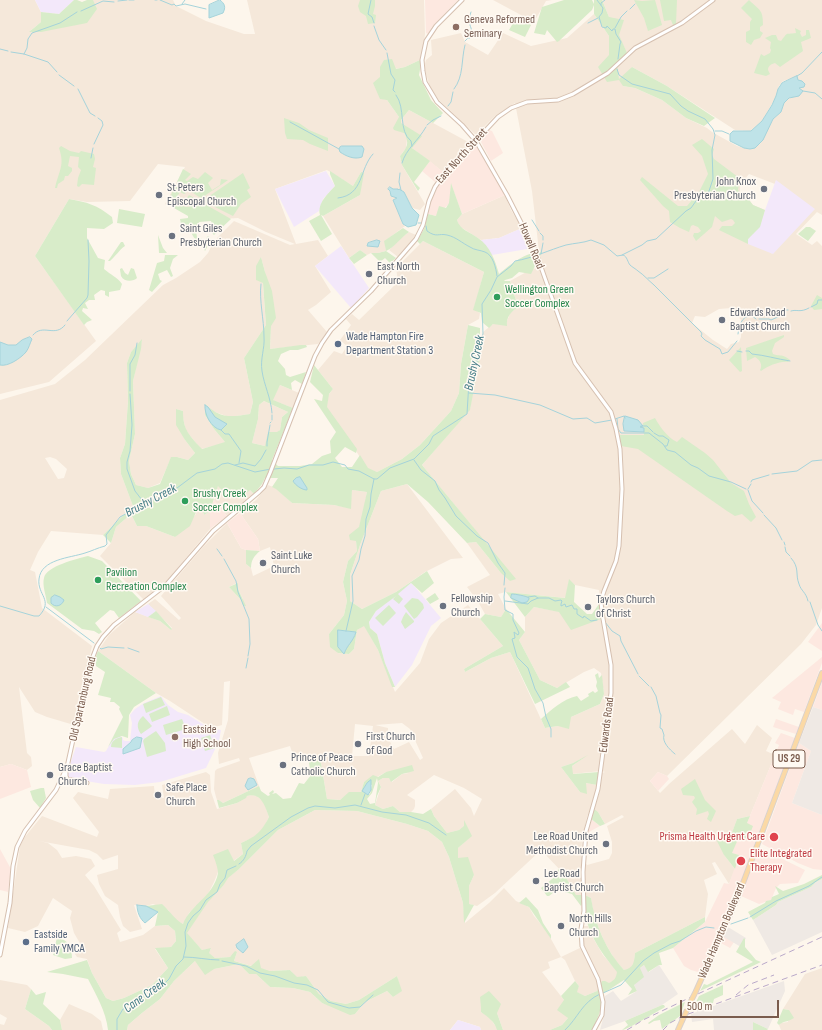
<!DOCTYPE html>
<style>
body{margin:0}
#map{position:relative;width:822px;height:1030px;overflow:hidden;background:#fdf6ec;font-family:"Sofia Sans Condensed",sans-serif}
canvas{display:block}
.scale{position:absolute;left:680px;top:1000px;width:99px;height:18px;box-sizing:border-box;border:2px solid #7a5c4d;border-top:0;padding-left:5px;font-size:12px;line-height:14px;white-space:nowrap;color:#7a5c4d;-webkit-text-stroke:3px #fffaf3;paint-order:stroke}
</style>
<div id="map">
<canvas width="822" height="1030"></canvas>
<div class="scale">500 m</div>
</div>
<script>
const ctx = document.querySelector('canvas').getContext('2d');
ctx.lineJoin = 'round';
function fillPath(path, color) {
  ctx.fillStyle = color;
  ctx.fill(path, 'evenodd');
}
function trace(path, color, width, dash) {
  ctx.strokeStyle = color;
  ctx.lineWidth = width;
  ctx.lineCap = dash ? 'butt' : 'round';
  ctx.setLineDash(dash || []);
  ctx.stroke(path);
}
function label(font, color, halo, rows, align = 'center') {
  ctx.font = font + ' "Sofia Sans Condensed",sans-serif';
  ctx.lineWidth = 3;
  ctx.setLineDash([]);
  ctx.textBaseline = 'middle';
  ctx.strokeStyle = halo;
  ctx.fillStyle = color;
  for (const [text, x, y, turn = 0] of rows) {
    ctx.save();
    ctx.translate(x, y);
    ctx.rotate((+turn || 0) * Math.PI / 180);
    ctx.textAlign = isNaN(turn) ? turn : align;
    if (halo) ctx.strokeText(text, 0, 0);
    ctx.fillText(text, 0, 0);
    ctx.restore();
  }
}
const residential = new Path2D(`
 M 0,0 L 35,0 L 41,12 L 41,22 L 30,31 L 93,0 L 173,0 L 176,6 L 206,21 L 244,34 L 255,34 L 247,0 L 424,0 L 425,34 L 422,59 L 405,67 L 395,69 L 380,67 L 380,77 L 387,100 L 399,117 L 404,133 L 407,139 L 406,148 L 400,156 L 402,165 L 425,204 L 420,210 L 412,208 L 404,192 L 396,189 L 388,189 L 390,191 L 391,196 L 397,198 L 393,200 L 403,224 L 405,226 L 385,241 L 386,251 L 378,253 L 371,253 L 367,255 L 360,250 L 349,258 L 323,216 L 360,195 L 361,172 L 353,186 L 327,170 L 275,189 L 296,244 L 318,240 L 328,256 L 315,266 L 331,292 L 316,305 L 308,310 L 327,332 L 318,344 L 270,349 L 271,326 L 265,272 L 261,257 L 266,325 L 244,358 L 253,402 L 250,414 L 229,417 L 212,411 L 205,404 L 205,415 L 214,429 L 226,443 L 201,449 L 186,431 L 183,418 L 183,411 L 176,409 L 185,440 L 195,453 L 188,460 L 177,457 L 171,458 L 160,483 L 148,488 L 136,485 L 131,474 L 129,461 L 135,434 L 133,381 L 142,340 L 131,352 L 127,363 L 128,401 L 125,444 L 120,458 L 121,474 L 133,506 L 103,535 L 51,531 L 38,552 L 30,570 L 35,572 L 42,608 L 92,646 L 74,725 L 47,717 L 35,712 L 19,687 L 27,753 L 31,757 L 32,766 L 27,770 L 11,764 L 0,767 L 0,400 L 55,384 L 85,360 L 163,285 L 176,278 L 200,262 L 208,253 L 214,241 L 234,221 L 290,245 L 295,244 L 266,232 L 238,218 L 207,220 L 165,204 L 185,167 L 158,164 L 130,201 L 87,202 L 69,199 L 35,256 L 96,341 L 49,382 L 0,394 ZM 50,457 L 56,459 L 67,469 L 64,478 L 58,479 L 45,458 Z
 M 493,0 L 552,0 L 546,1 L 534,22 Z
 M 602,0 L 822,0 L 822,215 L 817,212 L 796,234 L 812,245 L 817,241 L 822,246 L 822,608 L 816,625 L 801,644 L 667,776 L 658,772 L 650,781 L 660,793 L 669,784 L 732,729 L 745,744 L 757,725 L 772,738 L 766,751 L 775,755 L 750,816 L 737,819 L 724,855 L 735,869 L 729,884 L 715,862 L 712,863 L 717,874 L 704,880 L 708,894 L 705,917 L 635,953 L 634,964 L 630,969 L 624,970 L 615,960 L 604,941 L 594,916 L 591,898 L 585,895 L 576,895 L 564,874 L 541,850 L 495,893 L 477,906 L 469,904 L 469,886 L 474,875 L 458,858 L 458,848 L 471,836 L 464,822 L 465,826 L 459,830 L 447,833 L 434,816 L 431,809 L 455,789 L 471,808 L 474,816 L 482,799 L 464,788 L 434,775 L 407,795 L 415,800 L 415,806 L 414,809 L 411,812 L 400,812 L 393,806 L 383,809 L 375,805 L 381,787 L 378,781 L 383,778 L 389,778 L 392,782 L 402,774 L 409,773 L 386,772 L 377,777 L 364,782 L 361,792 L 347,795 L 340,800 L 327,799 L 320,757 L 294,758 L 290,746 L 249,758 L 259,786 L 223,803 L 219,800 L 217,800 L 216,797 L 214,789 L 215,771 L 217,769 L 240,761 L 239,758 L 219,764 L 218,753 L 228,720 L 230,681 L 224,682 L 222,725 L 211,728 L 170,701 L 156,693 L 98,651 L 109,635 L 135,612 L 160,621 L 171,630 L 172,628 L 148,604 L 155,599 L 179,620 L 181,618 L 161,596 L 204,546 L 227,523 L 241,548 L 246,550 L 246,564 L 251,568 L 253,576 L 274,566 L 270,547 L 260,551 L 258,539 L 240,513 L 256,500 L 268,485 L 276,488 L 292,503 L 334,505 L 350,508 L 352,490 L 367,492 L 364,509 L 356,541 L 357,551 L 348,561 L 343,582 L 347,601 L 344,615 L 329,634 L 338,653 L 349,654 L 354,649 L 357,630 L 364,625 L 378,650 L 395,692 L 420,663 L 429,639 L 441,623 L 468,605 L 503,646 L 464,669 L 465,672 L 491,658 L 510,652 L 545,728 L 558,726 L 571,717 L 600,704 L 604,694 L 601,673 L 594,668 L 584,672 L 557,688 L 540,680 L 519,640 L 525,632 L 525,617 L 534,607 L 601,619 L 599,590 L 575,585 L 569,580 L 566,598 L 506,592 L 498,594 L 506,609 L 501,617 L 485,614 L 477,600 L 467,587 L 490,575 L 467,543 L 476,542 L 501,573 L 472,526 L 422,465 L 470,409 L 483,332 L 493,324 L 507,321 L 510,313 L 518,307 L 510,281 L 530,270 L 539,267 L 536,257 L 539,251 L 532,191 L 515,103 L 495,116 L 476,135 L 439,100 L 430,87 L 424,67 L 426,60 L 432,55 L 431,40 L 461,33 L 465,42 L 488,55 L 503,33 L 531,46 L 567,38 L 594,14 L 609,36 L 609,55 L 617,65 L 628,55 L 609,17 ZM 632,67 L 667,86 L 735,130 L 751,131 L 762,121 L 776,97 L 779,86 L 783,81 L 793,78 L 802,81 L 799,88 L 802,91 L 787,100 L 783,104 L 781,112 L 773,119 L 768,127 L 760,144 L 750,149 L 748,149 L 737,146 L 712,132 L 707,128 L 686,118 L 662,100 L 635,88 L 623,86 ZM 749,174 L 775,184 L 776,180 L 772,254 L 760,227 L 765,210 L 753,205 L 746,196 L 740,193 L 740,185 ZM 731,308 L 741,320 L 741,337 L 739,342 L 731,344 L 727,349 L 713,340 L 692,323 L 695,316 L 705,317 L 719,309 ZM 237,583 L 238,589 L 243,599 L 243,606 L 241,600 L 229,587 ZM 402,723 L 410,729 L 423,758 L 420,760 L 409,742 L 394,749 L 388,738 L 388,728 L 375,725 ZM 355,724 L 373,726 L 369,756 L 352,756 ZM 583,758 L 571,767 L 572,774 L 601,771 L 605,772 L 602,773 L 600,791 L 593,810 L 598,812 L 605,824 L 622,815 L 624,817 L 607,826 L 612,842 L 612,853 L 609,859 L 587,865 L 581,856 L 582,840 L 587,817 L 596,795 L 597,785 L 586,783 L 580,792 L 561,767 L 573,763 Z
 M 409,110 L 470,143 L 443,172 L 412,148 L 401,123 L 401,120 Z
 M 505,195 L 511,210 L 522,228 L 499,238 L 481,240 L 459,226 L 457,220 L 462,214 Z
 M 409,232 L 416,235 L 398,257 L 389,250 L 401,238 Z
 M 423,241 L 484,272 L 474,309 L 480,313 L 479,319 L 468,325 L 461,364 L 459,393 L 451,411 L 420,445 L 402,459 L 377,472 L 368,469 L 323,402 L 333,389 L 318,370 L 334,351 L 342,354 L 347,346 L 340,340 L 351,325 L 346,319 L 352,314 L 359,320 L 398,282 L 396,268 Z
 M 280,385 L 299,393 L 293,408 L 272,400 Z
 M 264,401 L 288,412 L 282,417 L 280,430 L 265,446 L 252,443 L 258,419 L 259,405 Z
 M 407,484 L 463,558 L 451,559 L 425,572 L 396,592 L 362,609 L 350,601 L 350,575 L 360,545 L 381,491 Z
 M 218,485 L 225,495 L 232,488 L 250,490 L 254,494 L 227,516 L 214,500 Z
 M 202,508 L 204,515 L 210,511 L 210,529 L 166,582 L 144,600 L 100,556 L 111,543 L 116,527 L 131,514 L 137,526 L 146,526 L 175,537 L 196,514 L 197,510 Z
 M 206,772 L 210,775 L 211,792 L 217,809 L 237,803 L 247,796 L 252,795 L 257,796 L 264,802 L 269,817 L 263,829 L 255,837 L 241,843 L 243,854 L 218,872 L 214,882 L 209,892 L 201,902 L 189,913 L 183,924 L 175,920 L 168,910 L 153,904 L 146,906 L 134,905 L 142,929 L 130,932 L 123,926 L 120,917 L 118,905 L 105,896 L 99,884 L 97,875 L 118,869 L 118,855 L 103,860 L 97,854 L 89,850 L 39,841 L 48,843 L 57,850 L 62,858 L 76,856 L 91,859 L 95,866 L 85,875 L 94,886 L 121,930 L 117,933 L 120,942 L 143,935 L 155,926 L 168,925 L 175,931 L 176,941 L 171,947 L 155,949 L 168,968 L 152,985 L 124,998 L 113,1001 L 106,998 L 92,973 L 87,959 L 77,957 L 75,954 L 81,945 L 74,933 L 70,918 L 72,911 L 53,898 L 38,926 L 25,932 L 8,928 L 20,846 L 24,838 L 42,816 L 97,837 L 99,832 L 73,798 L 78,792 L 108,799 L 110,789 L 154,786 L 155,798 L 164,798 L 162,785 Z
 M 315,810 L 357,811 L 407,824 L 428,831 L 442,842 L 449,857 L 463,903 L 465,923 L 489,903 L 504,888 L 516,901 L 529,907 L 534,916 L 546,930 L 561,957 L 582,947 L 583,944 L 582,926 L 588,926 L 593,938 L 603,955 L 618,972 L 617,977 L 615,980 L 597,991 L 585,996 L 576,992 L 579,986 L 575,981 L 565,960 L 561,957 L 548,962 L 550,968 L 542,972 L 564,1000 L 568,1018 L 562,1025 L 550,1030 L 503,1030 L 497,1013 L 481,1007 L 481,1012 L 489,1017 L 497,1028 L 497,1030 L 481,1030 L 480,1027 L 458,1020 L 450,1030 L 127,1030 L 128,1025 L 142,1013 L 160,999 L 174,981 L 195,961 L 214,969 L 239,964 L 249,974 L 256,974 L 270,987 L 293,988 L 310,992 L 322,1003 L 355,1014 L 365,1002 L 387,991 L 393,997 L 401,991 L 397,976 L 359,1000 L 346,1004 L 331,1001 L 319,994 L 306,976 L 297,978 L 290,970 L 270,971 L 234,961 L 237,952 L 230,957 L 215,958 L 208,953 L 211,949 L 202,950 L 186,933 L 208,901 L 223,886 L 227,878 L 238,870 L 278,830 Z
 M 822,968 L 822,1030 L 781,1030 L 779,1025 L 781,1023 L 788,1022 L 789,1010 L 783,1009 L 805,974 Z
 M 0,980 L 27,985 L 31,989 L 25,1009 L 49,1026 L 52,1030 L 0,1030 L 0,1024 L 4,1025 L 7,1018 L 0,1014 Z
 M 69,1004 L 92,1014 L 101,1021 L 103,1030 L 62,1030 L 60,1020 Z`);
const commercial = new Path2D(`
 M 425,0 L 458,0 L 432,27 L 428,34 L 426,33 Z
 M 489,130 L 492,131 L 503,153 L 491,161 L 480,140 Z
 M 475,146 L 477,146 L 479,148 L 505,195 L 462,214 L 451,184 L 450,203 L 436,216 L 428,214 L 432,198 L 439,185 Z
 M 430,161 L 443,172 L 435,182 L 422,171 Z
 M 214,500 L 227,516 L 210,529 L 210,511 Z
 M 240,513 L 258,539 L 260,551 L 246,550 L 241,548 L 227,523 Z
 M 822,623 L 822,651 L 808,642 Z
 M 822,657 L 822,663 L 804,712 L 795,709 L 793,715 L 778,709 L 781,702 L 772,698 Z
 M 822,682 L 822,710 L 813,707 Z
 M 776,719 L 799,727 L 796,734 L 773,727 Z
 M 781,733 L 795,738 L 754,845 L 805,870 L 798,883 L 780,884 L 776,888 L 771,900 L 759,904 L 741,896 L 724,936 L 734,942 L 730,948 L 721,943 L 716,955 L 698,972 L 691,970 L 684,966 L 673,948 L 705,922 L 724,883 L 729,884 L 739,855 L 731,854 L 739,836 L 748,839 L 747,823 L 779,745 L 775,743 Z
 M 799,743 L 811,751 L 792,803 L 822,815 L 822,870 L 813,869 L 798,863 L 762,844 Z
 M 11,764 L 27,770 L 31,787 L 0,799 L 0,767 Z
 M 658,772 L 667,776 L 669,779 L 658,791 L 650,781 Z
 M 590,818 L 600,826 L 589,832 L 587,830 Z
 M 0,849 L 11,869 L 8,892 L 0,890 Z`);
const industrial = new Path2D(`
 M 813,707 L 822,710 L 822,815 L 792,803 L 811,751 L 799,743 Z
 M 822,879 L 822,932 L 772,955 L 753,920 L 776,905 L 778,902 L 811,887 L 816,882 Z
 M 728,927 L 746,938 L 741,947 L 724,937 Z
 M 644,965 L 649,972 L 659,965 L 678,994 L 662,1005 L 625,1021 L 600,1030 L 604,1015 L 605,996 L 613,991 L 621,1001 L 637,991 L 634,985 L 640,968 Z
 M 784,981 L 785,991 L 768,1029 L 753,1022 L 753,1030 L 714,1030 L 713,1019 L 692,1022 L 691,1014 Z`);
const education = new Path2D(`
 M 35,0 L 74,0 L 59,14 L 41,12 Z
 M 326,171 L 335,186 L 323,199 L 319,211 L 294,227 L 275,189 Z
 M 776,180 L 815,209 L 773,254 L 748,244 L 747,240 L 760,226 L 765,210 Z
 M 522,228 L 533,248 L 492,255 L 481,240 L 499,238 Z
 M 341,246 L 369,288 L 351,308 L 315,266 Z
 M 411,583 L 415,587 L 441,618 L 431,626 L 412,665 L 395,687 L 385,663 L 377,634 L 370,628 L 369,622 L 376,611 Z
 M 148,604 L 156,611 L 148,617 L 135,612 Z
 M 161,696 L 168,705 L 178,712 L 188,715 L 209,728 L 221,730 L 219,741 L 206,768 L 160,782 L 135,785 L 104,784 L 80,780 L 70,779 L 66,776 L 76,747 L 104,752 L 106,751 L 113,739 L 120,736 L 123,738 L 123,740 L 125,741 L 130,741 L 132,723 L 130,715 L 135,709 L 144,703 Z
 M 458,1020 L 480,1027 L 481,1030 L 450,1030 Z`);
const green = new Path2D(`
 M 74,0 L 77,0 L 82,2 L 87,0 L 93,0 L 97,9 L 87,23 L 41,32 L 29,32 L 41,22 L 41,12 L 59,14 Z
 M 360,0 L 375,0 L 375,6 L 373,14 L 376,15 L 375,23 L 368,24 L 366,16 L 360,12 L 358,6 Z
 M 564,0 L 592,0 L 594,4 L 594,0 L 602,0 L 609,17 L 624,20 L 619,35 L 628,55 L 617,65 L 619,79 L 632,67 L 667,86 L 715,118 L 704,126 L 686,118 L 662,100 L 635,88 L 623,86 L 619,80 L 607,82 L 598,67 L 609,55 L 609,36 L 594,14 L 594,5 L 592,10 L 559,41 L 557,42 L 547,30 L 545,35 L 534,33 L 542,7 Z
 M 634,0 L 642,1 L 655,0 L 662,25 L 648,31 L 644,18 Z
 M 660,0 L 677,0 L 676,24 L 673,25 L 671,20 L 664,21 Z
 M 749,0 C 760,11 763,9 763,25 L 760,27 L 760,31 L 763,33 L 760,38 L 754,40 L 751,45 L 746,42 L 746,32 L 750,30 L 750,22 L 752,19 L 741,8 Z
 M 516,18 L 531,25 L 525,37 L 509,30 Z
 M 795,28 L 801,31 L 800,33 L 802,37 L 806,35 L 806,30 L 809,30 L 811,38 L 801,42 L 803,51 L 780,67 L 775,63 C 771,64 768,66 768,70 L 770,74 L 766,76 L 754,73 L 761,54 L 764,56 L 770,53 L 771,50 L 770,48 L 771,42 L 765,38 L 772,35 L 776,35 L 778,40 L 781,41 C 789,31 784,35 796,33 Z
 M 392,59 L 396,69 L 405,67 L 422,59 L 419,75 L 431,100 L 443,113 L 433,123 L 409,110 L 401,120 L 401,123 L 422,136 L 412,148 L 430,161 L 414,182 L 420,188 L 418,191 L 402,165 L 400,156 C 407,147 410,144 404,133 L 394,130 L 393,128 L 399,117 L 387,100 L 380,99 L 373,83 L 380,77 L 380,67 L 384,60 Z
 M 284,118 L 299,123 L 309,130 L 328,138 L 328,151 L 310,144 L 303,140 L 287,139 L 285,133 Z
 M 702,139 L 714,149 L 712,155 L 714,159 L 742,180 L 739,183 L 738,190 L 740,193 L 746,196 L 753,205 L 765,210 L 760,227 L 748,239 L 748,244 L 719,230 L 722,226 L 732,226 L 735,223 L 733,220 L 731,219 L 722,222 L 715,216 L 712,227 L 696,241 L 693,236 L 694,233 L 698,233 L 701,231 L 698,227 L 693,225 L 691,226 L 689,232 L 680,228 L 670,222 L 669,211 L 663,206 L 640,180 L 642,177 L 678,206 L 687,206 L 699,192 L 708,174 L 702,156 L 692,145 Z
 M 61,146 L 70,151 L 79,153 L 81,151 L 94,154 L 95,159 L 93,167 L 96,168 L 94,185 L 82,184 L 79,187 L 77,186 L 78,178 L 81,170 L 78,167 L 79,157 L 70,156 L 68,166 L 72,168 L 72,171 L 68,176 L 65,176 L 64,180 L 58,184 L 57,188 L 55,188 C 59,170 65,166 59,148 Z
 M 183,169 L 191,174 L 185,180 L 187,181 L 193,177 L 198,179 L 205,172 L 213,178 L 208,183 L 212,190 L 220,185 L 221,179 L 228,180 C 222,185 204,195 202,199 L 177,182 Z
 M 330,171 L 353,186 L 361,172 L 364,173 L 360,195 L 323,216 L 321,215 L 332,234 L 321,241 L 309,221 L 320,215 C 317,203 328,194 335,186 L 330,174 Z
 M 243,173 L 250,188 L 247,190 L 251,197 L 241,204 L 233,216 L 205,202 L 204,200 L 208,197 Z
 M 451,183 L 462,214 L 457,220 C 460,230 470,232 478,238 C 490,246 495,260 499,274 C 511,264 525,252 542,252 L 531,274 L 519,272 L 512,278 L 505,280 L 504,281 L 510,281 L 518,307 C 511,312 506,317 507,326 L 493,324 L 489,328 L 482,322 L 481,313 L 473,310 L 484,272 L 423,241 L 420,244 L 417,241 L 424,229 L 428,214 L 436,216 L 439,206 L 446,208 L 449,203 Z
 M 175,186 L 186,193 L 184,194 L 180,192 L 175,200 L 181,206 L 189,207 L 193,203 L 186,199 L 189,195 L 231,219 L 214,235 L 212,233 L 212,224 L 211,221 L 199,222 L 196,231 L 197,237 L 205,240 L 208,236 L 211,240 L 205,251 C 203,245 199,245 196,240 C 193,237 191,232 189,228 L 182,229 L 180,219 L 188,218 L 188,216 L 167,204 Z
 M 69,199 C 87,202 97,205 112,217 L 113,223 L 104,229 L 87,228 L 87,238 L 98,258 L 105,260 L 104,269 C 111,275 117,277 122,284 L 120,290 L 109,292 L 109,297 L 105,295 L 105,291 L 101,290 L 94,295 L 95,300 L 89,300 L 85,303 L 88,309 L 83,308 L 82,311 L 92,320 L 87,322 L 84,325 L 35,256 Z
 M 119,209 L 145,214 L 142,227 L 117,223 Z
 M 806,227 L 810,227 L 816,231 L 808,241 L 798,234 Z
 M 403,228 L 409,232 C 401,237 394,248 386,251 L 396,258 L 390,263 L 385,258 L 380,262 L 371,253 L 378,253 L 386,251 L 384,241 Z
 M 158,235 L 163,248 L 167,253 L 159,253 Z
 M 121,242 L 123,242 L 125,246 C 119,250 116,256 110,261 L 108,261 Z
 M 360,250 L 367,255 L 354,264 L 349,258 Z
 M 165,255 L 178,255 L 173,259 L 170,268 L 173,276 L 171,277 L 167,270 L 158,274 L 160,280 L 162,281 L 152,292 L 149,290 L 157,263 L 164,261 Z
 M 261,257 L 265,272 L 272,291 L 276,318 L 271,326 L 270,349 L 301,345 L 306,345 L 307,347 L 298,350 L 290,350 L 281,354 L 278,361 L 285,369 L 286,375 L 290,377 L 306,372 L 302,384 L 295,380 L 291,383 L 292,390 L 280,385 L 273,400 L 293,408 L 272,460 L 278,466 L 300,466 L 312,464 L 322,456 L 331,453 L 330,441 L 336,432 L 314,399 L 322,401 L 323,395 L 310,382 L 314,365 L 333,389 L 329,394 L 327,407 L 357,449 L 356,453 L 345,447 L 335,458 L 342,467 L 352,467 L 360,455 L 368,468 L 377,472 L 402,459 L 420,445 L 451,411 L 459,393 L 461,364 L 468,325 L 480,328 L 480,358 L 470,410 L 422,465 L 516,579 L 510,581 L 501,573 L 476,542 L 467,543 L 428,502 L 407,484 L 381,491 L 360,545 L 350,575 L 350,601 L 362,609 L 396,592 L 427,571 L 434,583 L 422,593 L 411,583 L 398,594 L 403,599 L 399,604 L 393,599 L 396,596 L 376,611 L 369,622 L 370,628 L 377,634 L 385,663 L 395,687 L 392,687 L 378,650 L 364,626 L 357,630 L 354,649 L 349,654 L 338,653 L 330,647 L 329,634 L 344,615 L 347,601 L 343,582 L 348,561 L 357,551 L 356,541 L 350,540 L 349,535 L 359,527 L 367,492 L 352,490 L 351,509 L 334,505 L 292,503 L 276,489 L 272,487 L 278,478 L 265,478 L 262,484 L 254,494 L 250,490 L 241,498 L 232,489 L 226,495 L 218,486 L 210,511 L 204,515 L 202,508 L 197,510 L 190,526 L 175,537 L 146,526 L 137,526 L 131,514 L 116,527 L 111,543 L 103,535 L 133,506 L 121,474 L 120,458 L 125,444 L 128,401 L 127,363 L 131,352 L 142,339 L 141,349 L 133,381 L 135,434 L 129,461 L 131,474 L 136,485 L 148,488 L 160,484 L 171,457 L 177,457 L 188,460 L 195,453 L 185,440 L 176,425 L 176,409 L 183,411 C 183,430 189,435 202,449 L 225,442 L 214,429 L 205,415 L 205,404 C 221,419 230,417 250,414 L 253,402 L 244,358 L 266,325 L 263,283 L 256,280 L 256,266 ZM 264,401 L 288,412 L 282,417 L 280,430 L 277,432 L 268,432 L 265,446 L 252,443 L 258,419 L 259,405 ZM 339,630 L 356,632 C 353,641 347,645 344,654 L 338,644 Z
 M 122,268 L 125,273 L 128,275 L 131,268 L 134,269 L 137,278 C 133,282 124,282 121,276 C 121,275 120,270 120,269 Z
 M 817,295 L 822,298 L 822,309 L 814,310 L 811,306 Z
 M 784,335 L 784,337 L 775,343 L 772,351 L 773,354 C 780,357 781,353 790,360 L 788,362 C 780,361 768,366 761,371 L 760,370 C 763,365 760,360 755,357 L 747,361 L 746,348 Z
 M 741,347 L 742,371 L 740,372 L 729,360 Z
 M 655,418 C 660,427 667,437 677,442 L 682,437 L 705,453 L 713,460 L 731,483 L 744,491 L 749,504 L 756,517 L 751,522 L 742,514 L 735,516 L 727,511 L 638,449 L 621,446 L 619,435 L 644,435 L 643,423 Z
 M 246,550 L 260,551 C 254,556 251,560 251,568 L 246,564 Z
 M 88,556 L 102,561 L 141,601 L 119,618 L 114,611 L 110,610 L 95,623 L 102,632 L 99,634 L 94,631 L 82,629 L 47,603 C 46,595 42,585 44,578 C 46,566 77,559 88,556 Z
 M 569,579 L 575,585 L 574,602 L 587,614 L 592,614 L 599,604 L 601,619 L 571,630 L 559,612 L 534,607 L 525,617 L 506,592 L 565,598 Z
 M 238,583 L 238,589 L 246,606 L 243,606 L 241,600 L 229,587 Z
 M 435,593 L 439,599 L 430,604 L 426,599 Z
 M 412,598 L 418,599 L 423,604 L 424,608 L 417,617 L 414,619 L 404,606 Z
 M 389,605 L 396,613 L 383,626 L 375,618 Z
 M 506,609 L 525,632 L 519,640 L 540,680 L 557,688 L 566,682 L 570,687 L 535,704 L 510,652 L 491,658 L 465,672 L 464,669 L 503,646 L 480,619 L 485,614 L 501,617 Z
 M 156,611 L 172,629 L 171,630 L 160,621 L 148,617 Z
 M 406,612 L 414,621 L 414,622 L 405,629 L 401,622 L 403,617 Z
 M 98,651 L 156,693 L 134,707 L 129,715 L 128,738 L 122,736 L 114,739 L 108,747 L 123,717 L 119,709 L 120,707 L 114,702 L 110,702 L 111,698 L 98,695 L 105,672 L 96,666 L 95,659 Z
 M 598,673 L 599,678 L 602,675 L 604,694 L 600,704 L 571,717 L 569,729 L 558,726 L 545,728 L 541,719 C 551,710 563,699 577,696 L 581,701 L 589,696 L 588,694 L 593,691 L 595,693 L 598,691 L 596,686 L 597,682 L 595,675 Z
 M 161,697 L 165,705 L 146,713 L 143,704 Z
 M 167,706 L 170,715 L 152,722 L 149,714 Z
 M 143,716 L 152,726 L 151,727 L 141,734 C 136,727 137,721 143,716 Z
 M 182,719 L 186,729 L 166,735 L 163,725 Z
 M 156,731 L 165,743 L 166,751 L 147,757 L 143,741 L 144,739 Z
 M 210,735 L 215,748 L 205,751 L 201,738 Z
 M 122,737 L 122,748 L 111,747 C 111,741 116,738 122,737 Z
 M 588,755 L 572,766 L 573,774 L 599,772 L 597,785 L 586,783 L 587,794 L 580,792 L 561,767 L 573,763 Z
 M 308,757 L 320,757 L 327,799 L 340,800 L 349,792 L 361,792 L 364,782 L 373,775 L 378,777 L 386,772 L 412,765 L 414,771 L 402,774 L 391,782 L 389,778 L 383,778 L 378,781 L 381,787 L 377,796 L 375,805 L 383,809 L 393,806 L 400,812 L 411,812 L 423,814 L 431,809 L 434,816 L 447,833 L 459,830 L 464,826 L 464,820 L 472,836 L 458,848 L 458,858 L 468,857 L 474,875 L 469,886 L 469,904 L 474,905 L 464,923 L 463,903 L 449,857 L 442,842 L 428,831 L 407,824 L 357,811 L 315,810 L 278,830 L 238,870 L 228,878 L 223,886 L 208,902 L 187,933 L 202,950 L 211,948 L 209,953 L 215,958 L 230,957 L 235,951 L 237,952 L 234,961 L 251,966 L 259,959 L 261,968 L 270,971 L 290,970 L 297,977 L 306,976 L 319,994 L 331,1001 L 346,1004 L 359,1000 L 397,976 L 402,991 L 393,997 L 387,991 L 365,1002 L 355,1014 L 350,1015 L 322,1003 L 310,992 L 293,988 L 270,987 L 256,974 L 249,974 L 239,964 L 214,969 L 205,975 L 195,961 L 174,981 L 160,999 L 142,1013 L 128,1025 L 127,1030 L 108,1030 C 106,1011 96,995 88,979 L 63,974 L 47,972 L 87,960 L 92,973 L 106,998 L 113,1001 L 124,998 L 152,985 L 168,968 L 155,948 L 171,947 L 176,941 L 175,931 L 168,925 L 155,926 L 158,912 L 146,906 L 162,904 C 170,911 174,919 183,924 C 190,905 214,896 218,873 C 218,868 215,860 213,855 L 228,849 L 234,861 L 243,854 L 241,843 C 257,836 261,832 269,817 C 265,806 261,792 247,796 L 246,798 L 237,803 L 219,808 L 217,800 L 219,800 L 223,803 L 259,786 L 261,791 L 268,796 L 270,795 L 269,793 L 273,790 L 274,792 L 272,794 L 276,793 L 283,799 L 291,798 L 299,783 L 304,784 L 311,775 ZM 377,778 L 378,783 L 375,803 L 370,804 L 367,799 L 372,793 ZM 367,783 L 372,785 L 370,794 L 368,795 L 362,791 Z
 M 695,779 L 705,800 L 716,811 L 711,822 L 707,819 L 709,814 L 708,811 L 696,815 L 697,809 L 692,802 L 695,798 L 694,796 L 683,795 L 681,789 Z
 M 41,788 L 44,788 L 46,798 L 40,808 L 33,800 L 30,791 Z
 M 594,809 L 598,812 L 605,824 L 600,826 L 590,818 Z
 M 750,816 L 747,823 L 753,826 L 748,839 L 739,837 L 732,853 L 739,855 L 735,869 L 724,855 L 717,841 L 721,834 L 730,838 L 737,819 Z
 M 559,869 L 564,874 L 576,895 L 582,895 L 582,904 L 581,906 L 572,894 L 561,891 L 565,885 L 564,884 L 549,896 L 547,896 L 541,888 L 557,875 L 563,883 L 557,874 L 553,876 Z
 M 822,875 L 822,879 L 816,882 L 811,887 L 778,902 L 776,905 L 753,920 L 748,912 L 765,903 L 766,901 L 771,900 L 772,897 L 779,894 L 775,886 L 783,891 L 804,884 Z
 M 585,895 L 591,898 C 595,924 606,951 624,970 C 634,968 634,962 635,953 L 705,917 L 705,922 L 673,948 L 659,953 L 662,965 L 659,965 L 648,972 L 644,965 L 640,968 L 644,977 L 634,985 L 637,991 L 628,995 L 632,989 L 624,980 L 601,995 C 603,1008 598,1018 592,1030 L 550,1030 L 562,1025 L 568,1018 L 557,1010 L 564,1000 L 561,996 L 575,981 L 579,986 L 577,992 L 585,996 L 597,991 L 602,981 L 605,981 L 609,983 C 615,980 616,978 617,972 C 599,950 581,925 585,895 Z
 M 526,897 L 538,910 L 543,923 L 551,935 L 551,939 L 529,907 L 519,903 Z
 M 57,937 C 68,940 72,947 72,958 L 65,959 L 53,955 Z
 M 744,938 L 745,939 L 745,947 L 756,960 L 761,962 L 700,991 L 704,984 L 707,985 L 753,962 L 736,952 Z
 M 723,985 L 723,995 L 714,999 L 713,1003 L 696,1009 L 696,1002 L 699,996 Z
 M 31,989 L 36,995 L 46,992 L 43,1004 L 60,1020 L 62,1030 L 52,1030 L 49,1026 L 25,1009 Z
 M 489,991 L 501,1004 L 497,1013 L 503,1030 L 497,1030 C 495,1022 488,1017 481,1012 L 481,1007 L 480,997 Z
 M 685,1002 L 680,1016 L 662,1029 L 660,1020 L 654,1021 L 649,1024 L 648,1023 L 659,1015 Z
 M 662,1005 L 664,1005 L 665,1007 C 658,1011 627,1030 622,1030 L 628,1025 L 625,1021 Z
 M 783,1009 L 789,1010 L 794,1018 C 788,1022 783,1021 779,1025 L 777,1023 Z
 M 753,1022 L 768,1029 L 767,1030 L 753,1030 Z`);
const water = new Path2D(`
 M 220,0 C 225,4 226,7 223,13 L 209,18 L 209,5 Z
 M 797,76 L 798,80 L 802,81 L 805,84 L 804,87 L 799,88 L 803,91 L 799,96 L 789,98 L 784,103 L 781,112 L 773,119 L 763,140 L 755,148 L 750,149 L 744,148 L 730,141 L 730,134 L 733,131 L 751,131 L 762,121 L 772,105 L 776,96 L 778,89 L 782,83 Z
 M 342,146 L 362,146 L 364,149 L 362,157 C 354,160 346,156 340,152 L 339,149 L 340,147 Z
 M 390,187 L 393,189 L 398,189 L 398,190 L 399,189 L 404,192 L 412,208 L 419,215 L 416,225 L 408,227 L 403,224 L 393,200 L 397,198 L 391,196 L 390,191 L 388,189 Z
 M 377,240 L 380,241 L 378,247 L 367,246 L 368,243 Z
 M 30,337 L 32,339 C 30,343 29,348 26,352 C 21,358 8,367 0,365 L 0,342 L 8,345 L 16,345 L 22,340 Z
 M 205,405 L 208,407 L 215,417 L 227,424 L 221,430 C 211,428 204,414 205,405 Z
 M 625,416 L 638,420 L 643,426 L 640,427 L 644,428 L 644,432 L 624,431 L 623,424 Z
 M 300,477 L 307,488 L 307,490 C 302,490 295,485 293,481 L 296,478 Z
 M 512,594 C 515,594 527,596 529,598 L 529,599 L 527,602 L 522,603 L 511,598 Z
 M 55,595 L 60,597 L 64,600 C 62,606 55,608 51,603 L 51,598 Z
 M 338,630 L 356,632 C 353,642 347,645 344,654 L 338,647 Z
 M 137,737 L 142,738 L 140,748 L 123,754 L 123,749 L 131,742 L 132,740 Z
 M 251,778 L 254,779 L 257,785 L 248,790 L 245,786 L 248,779 Z
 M 371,780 L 371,790 L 368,795 L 362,791 L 367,783 Z
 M 137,905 L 146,906 L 158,912 L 145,923 C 140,919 137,912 137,905 Z
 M 244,939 L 248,947 L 243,953 L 237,948 L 236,945 Z`);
const stream = new Path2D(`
 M 129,0 L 134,0
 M 155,0 L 157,0
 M 160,0 L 172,5 L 174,4 L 176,6 L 185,4 L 206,9
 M 371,0 L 368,14 L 372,17 L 374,23
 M 597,0 L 603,8 L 602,13 L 599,17 L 602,27 L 606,28 L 607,26 L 612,31 L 613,29 L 615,29 L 616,34 L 621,42 L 620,44 L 618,59
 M 118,1 L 127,0
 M 182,4 L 185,0
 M 601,5 L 601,3 L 605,0
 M 630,9 L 635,4
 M 81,11 L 103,1 L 114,2
 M 588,23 L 598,18
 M 374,26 L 379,40 L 386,50
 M 615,28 L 621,17 L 627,11
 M 465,41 L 468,38 L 470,38 C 473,30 471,29 469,22 C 469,19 470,15 471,12
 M 0,49 L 8,51
 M 11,52 L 24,54 L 48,62 L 57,72
 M 387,53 L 391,74 L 395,80 L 393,90 L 395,92
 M 24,54 L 27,48 L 28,39 L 32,33 L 60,23 L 77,12
 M 617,69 L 619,75 L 632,84 L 670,94 L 681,106 L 688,111 L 705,119 L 713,129 L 715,135 L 712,150 L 713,179 L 708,194 L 696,201 L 691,208 L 686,211 L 656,239 L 647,241 L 642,245 L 622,255
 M 59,75 L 74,86
 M 797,76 L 802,73 L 822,52
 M 78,89 L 90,113 L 95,116
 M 454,89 C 464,76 461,60 465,45
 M 803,91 L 815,93 L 822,99
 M 396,95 C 406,108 398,131 411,141 L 412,146
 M 448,106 L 451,102 L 453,92
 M 290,122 L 339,149
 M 427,125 L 433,120 L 441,116
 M 715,131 L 722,131 L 729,134
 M 94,144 L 103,125 L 102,121 L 98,118
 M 91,158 L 93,148
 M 402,163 C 406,149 418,141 426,127
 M 400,173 L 399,182 L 401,190
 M 338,198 C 364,195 359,169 373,154
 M 532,220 L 539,231
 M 418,223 L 421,223
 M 426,226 L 427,231 C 437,238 438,233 447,235 C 456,237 462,243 470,247 C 474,250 480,250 485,252 C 493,255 496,268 497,276
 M 540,233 L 543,236 L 543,240
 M 541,254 L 543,243
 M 648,278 L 654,278 L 668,269
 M 261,284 C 259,301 264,319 264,337 C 265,348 260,359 262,371 C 264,385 271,398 272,413
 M 811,307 L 817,304 L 818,300 L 822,300
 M 791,311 C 797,309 800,313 809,308
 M 759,319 L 769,319 L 771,320 L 780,316 L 783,310 L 788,310
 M 67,321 L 87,298 L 88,295 L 89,261 L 88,240
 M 738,334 C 739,326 741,317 751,315 L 756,319
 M 33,335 C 43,323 55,338 65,325
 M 737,351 L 742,352
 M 746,351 L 749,351 L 752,354 C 764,355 777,359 790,361
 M 130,391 L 130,364 L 135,355 L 137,343
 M 469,393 L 495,395 L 540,405 L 573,419 L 587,418 L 595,423 L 612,420
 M 130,394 L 132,425 L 130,451 L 127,462 L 127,469 L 135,491 L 142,500 L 142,504
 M 615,419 L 624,416 L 625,418
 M 617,419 L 618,429 L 621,433 L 649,433 L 663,444 L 667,450 L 675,452 L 691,465 L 698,468 L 709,476 L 731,482 L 746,489
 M 272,420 L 272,415
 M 270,423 L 271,422
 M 641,426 L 647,426 L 653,432
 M 221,430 L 225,434 L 229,434 L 241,451 L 239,463
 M 654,433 L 659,436 L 663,436 L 669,440 L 667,446 L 665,446
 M 267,446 L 267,442 L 270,425
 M 414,460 L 421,470 L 435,481 L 439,490 L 445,498 L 456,516 L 477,536 L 488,543 L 498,563 L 505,573 L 504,585
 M 235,465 L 243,463 L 255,466 L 261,459 L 266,450
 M 274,469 L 284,468 L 297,469 L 309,465 L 323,465 L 333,462 L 345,465 L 348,469 L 359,471 L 374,479 L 377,479 L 390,468 L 414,459 L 429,444 L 433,436 L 467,414 L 469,381 L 476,365 L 477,361 L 475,352 L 483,334 L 482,304 L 491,290 L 497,277 L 511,266 L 515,261 C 533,258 549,250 566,245 C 575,243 583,243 591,240 L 604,245 L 617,256 C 619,256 621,255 623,255 C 627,256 628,263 630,265 C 632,267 636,269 638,271 C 644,275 648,280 654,285 L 701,332 L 702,334 L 701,336 L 705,340 L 720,349 L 722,354 L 728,352 L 737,341
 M 772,474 L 797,471 L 812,461 L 822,460
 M 751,482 L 752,480 L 769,475
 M 748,489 L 751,484
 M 748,490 L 752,501 L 763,513
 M 764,515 L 776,528 L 782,540
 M 784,542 L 785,545
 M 785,547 L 786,552 L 790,556
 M 217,549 L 222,556
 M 791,558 C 800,568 795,574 799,584 C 801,591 806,592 808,601
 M 224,559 L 236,581 L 238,592 L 249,619 L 250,644 L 248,656
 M 505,588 L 504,597 L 505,610 L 513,614 L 513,620 L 519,633 L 518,635 L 514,632 L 515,638 L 512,639 L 517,657 L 528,668 L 535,689 L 543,703 L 546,717 L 551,729 L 551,737
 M 528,597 L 535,596 L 538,598
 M 505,601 L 528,604 L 531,601 L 538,598 L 549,598 L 555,601 L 561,600 L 562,601 L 561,604 L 561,606 L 565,604 L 566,607 L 572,605 L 574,609 L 577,609 L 577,614 L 583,618 L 584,616 L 591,621 L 597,620
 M 810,602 L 818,625 L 822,631
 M 0,606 L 34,616 L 39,616 C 54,600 37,595 39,579 C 41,559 70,558 85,553 C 92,551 97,548 105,546 L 107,544 L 106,535 L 120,517 L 142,505 L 173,491 L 197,473 L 215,469 L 222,464 L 228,463 L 255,472 L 271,469
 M 46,607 L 94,643
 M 605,622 L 612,631 L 620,636 L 621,641 L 638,674
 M 346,631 L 353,601 L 352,576 L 359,560 L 361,549 L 365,536 L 366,519 L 370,507 L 371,494 L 374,479
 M 100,648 L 101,649 L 108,647 L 124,648
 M 128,648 L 139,652
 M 246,668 L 248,658
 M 639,676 L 649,686
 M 651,687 L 656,696 L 660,713 L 661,715 L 660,728 L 662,729 L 664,735 C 662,742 669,749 675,754
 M 361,805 L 365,794
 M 239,864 C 244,861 246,856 247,851 L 251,846 L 291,817 L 308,808 L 315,806 L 335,808 L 355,805 L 382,812 L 406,815 L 429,823 L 446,835
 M 750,917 L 776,901 L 809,886 L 822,877
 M 731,924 L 748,918
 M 184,957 C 196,957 208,960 219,960
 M 222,961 L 246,966 L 260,973 L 275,976 L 294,983 L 307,985 L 318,990 L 328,1002 L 349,1008 L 360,1007 L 373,995
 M 603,993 L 621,985 L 643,961 L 654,953 L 671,944 L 680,941 L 696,931 L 706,927 L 714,928
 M 117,1030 L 117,1019 L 123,1009 L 164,984 L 169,979 L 176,966 L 183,959 L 186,946 L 185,932 L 188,923 L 193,916 L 200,910 L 206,900 L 217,892 L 220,884 L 225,878 L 227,870 L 236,866
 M 565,1030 C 578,1018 582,1002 600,994`);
const secondary = new Path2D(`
 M 462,0 L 436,26 L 426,41 L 422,60 L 423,71 L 425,82 L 437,102 L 462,125 L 476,141 L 507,195 L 535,250 L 575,363 L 611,412 L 616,429 L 620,449 L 622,489 L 619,546 L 616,561 L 604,591 L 601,601 L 602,613 L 611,665 L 611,693 L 598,789 L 586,831 L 583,872 L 584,911 L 581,929 L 582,946 L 598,979 L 603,1002 L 602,1015 L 594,1030
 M 66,771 L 66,776 L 67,779 L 87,783
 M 0,955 L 10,903 L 13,866 L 17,847 L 25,831 L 56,790 L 67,767 L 89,667 L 97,646 L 103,637 L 114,625 L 167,584 L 213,531 L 259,492 L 264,487 L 270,473 L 315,356 L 322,343 L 331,330 L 371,291 L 416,239 L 423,225 L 429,201 L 435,187 L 442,177 L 498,117 L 511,108 L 527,102 L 558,100 L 573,94 L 608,73 L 635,48 L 682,23 L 713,0`);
const primary = new Path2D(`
 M 696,991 L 737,899 L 822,673
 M 678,1030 L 682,1021`);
const rail = new Path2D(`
 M 736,995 L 748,985 L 774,975
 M 627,1030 L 643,1020 L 689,998 L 822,937
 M 663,1030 L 670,1023 L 683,1016 L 822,965`);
const primaryBridge = new Path2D(`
 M 690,1003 L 696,991
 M 682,1021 L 687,1010`);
const markers = [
 [456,27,4,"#8d6e63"],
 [764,189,4,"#6b7280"],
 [159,195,4,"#6b7280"],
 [172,236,4,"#6b7280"],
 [369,274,4,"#6b7280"],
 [497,297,4,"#2e9e5b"],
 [722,320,4,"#6b7280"],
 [338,344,4,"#5c6f8a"],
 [185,501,4,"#2e9e5b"],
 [263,563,4,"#6b7280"],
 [98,580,4,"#2e9e5b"],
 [443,606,4,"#6b7280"],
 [588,607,4,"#6b7280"],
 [175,737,4,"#8d6e63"],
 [358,744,4,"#6b7280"],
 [283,765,4,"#6b7280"],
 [50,775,4,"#6b7280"],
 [158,795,4,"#6b7280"],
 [774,837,5,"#e0444e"],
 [606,844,4,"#6b7280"],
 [741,861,5,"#e0444e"],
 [536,881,4,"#6b7280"],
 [561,926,4,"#6b7280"],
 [26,942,4,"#5c6f8a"]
];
const shields = [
 [789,759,32]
];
const shieldNames = [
 ["US 29",789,759]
];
const educationNames = [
 ["Geneva Reformed",464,20],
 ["Seminary",464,34],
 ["Eastside",183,730],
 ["High School",183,744]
];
const streetNames = [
 ["East North Street",462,156,-48],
 ["Howell Road",531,246,67],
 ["Old Spartanburg Road",83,699,-77],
 ["Edwards Road",607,725,-83],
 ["Wade Hampton Boulevard",722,931,-67]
];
const worshipNames = [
 ["John Knox",756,182,"right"],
 ["Presbyterian Church",756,196,"right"],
 ["St Peters",167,188],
 ["Episcopal Church",167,202],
 ["Saint Giles",180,229],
 ["Presbyterian Church",180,243],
 ["East North",377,267],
 ["Church",377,281],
 ["Edwards Road",730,313],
 ["Baptist Church",730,327],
 ["Saint Luke",271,556],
 ["Church",271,570],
 ["Fellowship",451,599],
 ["Church",451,613],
 ["Taylors Church",596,600],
 ["of Christ",596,614],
 ["First Church",366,737],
 ["of God",366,751],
 ["Prince of Peace",291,758],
 ["Catholic Church",291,772],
 ["Grace Baptist",58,768],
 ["Church",58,782],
 ["Safe Place",166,788],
 ["Church",166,802],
 ["Lee Road United",598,837,"right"],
 ["Methodist Church",598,851,"right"],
 ["Lee Road",544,874],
 ["Baptist Church",544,888],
 ["North Hills",569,919],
 ["Church",569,933]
];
const leisureNames = [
 ["Wellington Green",505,290],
 ["Soccer Complex",505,304],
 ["Brushy Creek",193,494],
 ["Soccer Complex",193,508],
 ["Pavilion",106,573],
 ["Recreation Complex",106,587]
];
const serviceNames = [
 ["Wade Hampton Fire",346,337],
 ["Department Station 3",346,351],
 ["Eastside",34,935],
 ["Family YMCA",34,949]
];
const healthNames = [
 ["Prisma Health Urgent Care",765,837],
 ["Elite Integrated",750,854,"left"],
 ["Therapy",750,868,"left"]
];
const waterNames = [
 ["Brushy Creek",475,363,-78],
 ["Brushy Creek",151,501,-28],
 ["Cane Creek",145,996,-36]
];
fillPath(residential, '#f5e8da');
fillPath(commercial, '#fde8e0');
fillPath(industrial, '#efe9e4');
fillPath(education, '#f3e8fa');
fillPath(green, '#d8ecc9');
fillPath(water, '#bfe3e8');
trace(water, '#a5d3da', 1);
trace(stream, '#a5d3da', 1);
trace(secondary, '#d6c0b0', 5);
trace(primary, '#dad1cd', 6);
trace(secondary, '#fff', 3);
trace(primary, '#fbd9a5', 4);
trace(rail, '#b9a8c9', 1, [6, 4]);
trace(primaryBridge, '#dad1cd', 6, []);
trace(primaryBridge, '#fbd9a5', 4);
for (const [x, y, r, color] of markers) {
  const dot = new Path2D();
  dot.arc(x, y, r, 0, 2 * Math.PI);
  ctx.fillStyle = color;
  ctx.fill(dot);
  trace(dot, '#fffaf3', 1.5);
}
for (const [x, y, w] of shields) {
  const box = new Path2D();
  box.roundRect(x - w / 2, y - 9, w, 18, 3);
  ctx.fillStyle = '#fffaf3';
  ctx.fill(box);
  trace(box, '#7a5c4d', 1);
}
label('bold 11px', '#7a5c4d', null, shieldNames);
label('12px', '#785e54', '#fffaf3', educationNames, 'left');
label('12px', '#7a5c4d', '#fffaf3', streetNames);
label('12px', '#5b616d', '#fffaf3', worshipNames, 'left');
label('12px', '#27864d', '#fffaf3', leisureNames, 'left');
label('12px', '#4e5e75', '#fffaf3', serviceNames, 'left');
label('12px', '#be3a42', '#fffaf3', healthNames, 'right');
label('italic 13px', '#437c86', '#fffaf3', waterNames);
</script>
